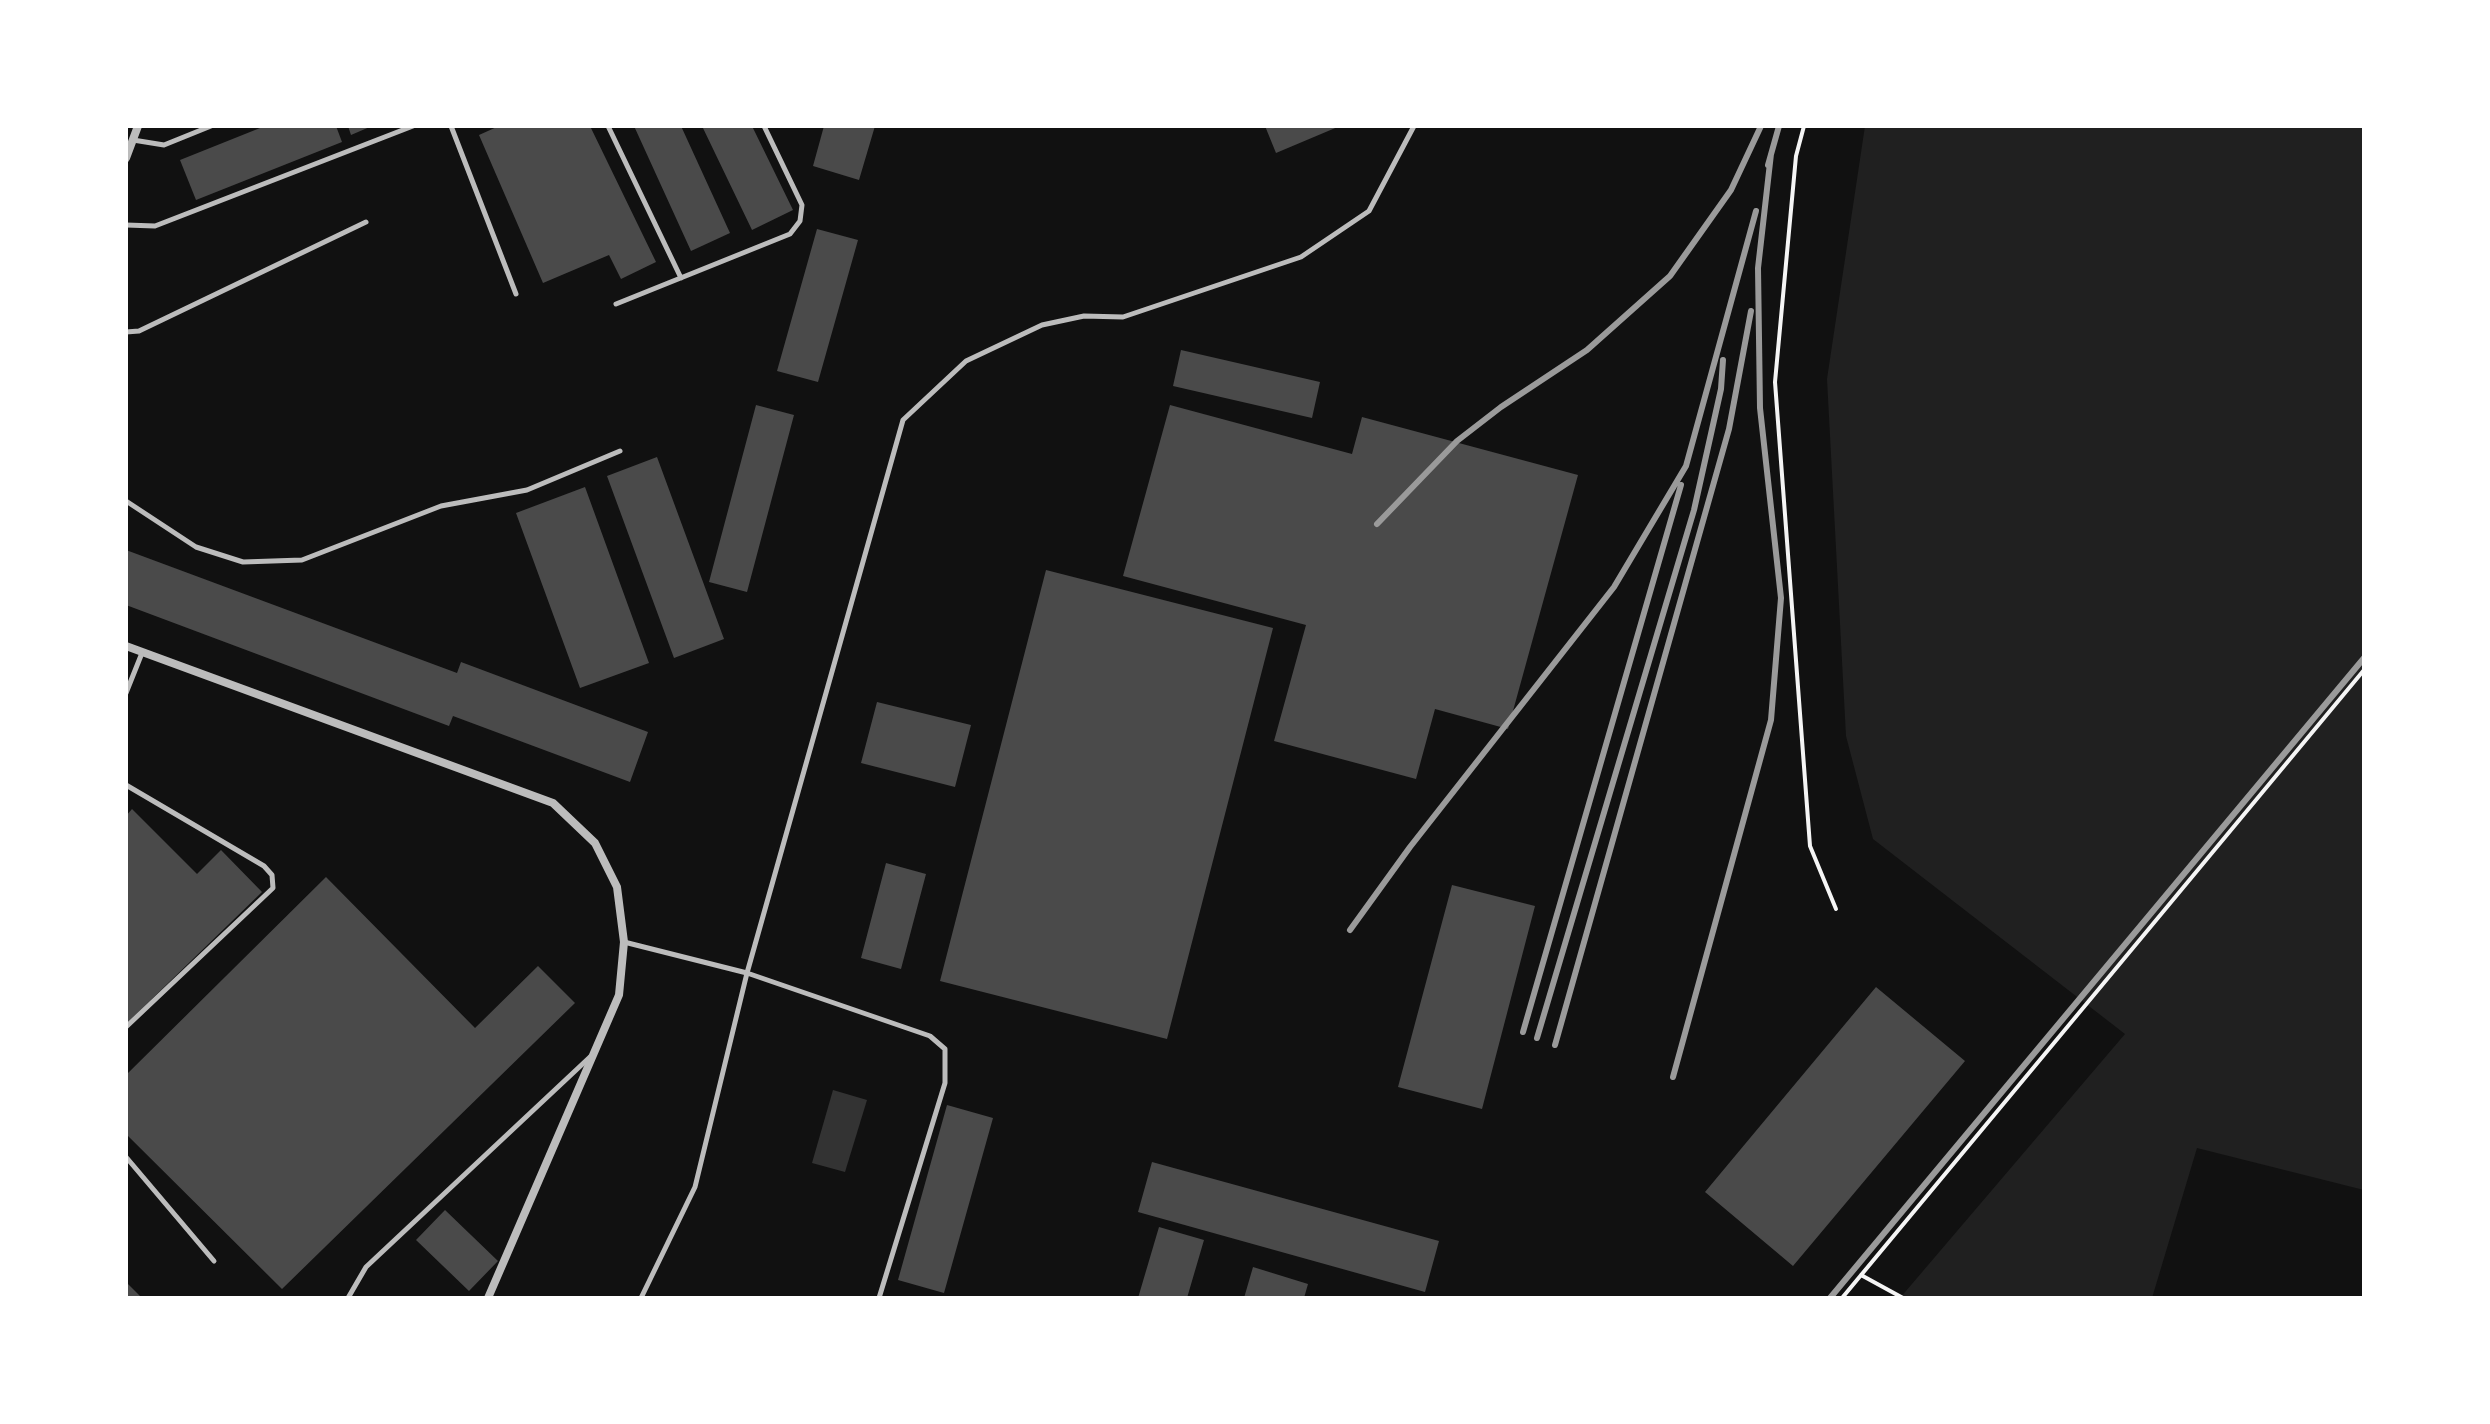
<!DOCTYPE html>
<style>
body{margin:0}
#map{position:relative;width:2490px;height:1424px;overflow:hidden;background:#111;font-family:Commissioner,sans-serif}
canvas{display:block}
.frame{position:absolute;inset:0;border:128px solid #fff;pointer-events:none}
</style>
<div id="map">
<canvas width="2490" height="1424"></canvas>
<div class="frame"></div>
</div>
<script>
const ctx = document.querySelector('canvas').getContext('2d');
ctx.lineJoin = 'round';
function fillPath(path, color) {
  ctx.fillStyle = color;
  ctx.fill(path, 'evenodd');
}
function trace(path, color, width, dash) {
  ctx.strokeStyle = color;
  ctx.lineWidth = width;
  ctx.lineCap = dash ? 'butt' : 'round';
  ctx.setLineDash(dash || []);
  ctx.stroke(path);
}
const green = new Path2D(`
 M 1865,126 L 2364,126 L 2364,1190 L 2197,1148 L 2152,1298 L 1900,1298 L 2125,1034 L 1873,839 L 1846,736 L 1827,379 Z`);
const water = new Path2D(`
 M 833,1090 L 867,1100 L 845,1172 L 812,1163 Z`);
const building = new Path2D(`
 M 265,126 L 336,126 L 342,142 L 196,200 L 180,160 Z
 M 348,126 L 372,126 L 351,135 Z
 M 499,126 L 590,126 L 656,262 L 621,279 L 609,255 L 543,283 L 479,135 Z
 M 634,126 L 681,126 L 730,233 L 691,251 Z
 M 702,126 L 752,126 L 793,210 L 752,230 Z
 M 824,126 L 875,126 L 859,180 L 813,166 Z
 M 1265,126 L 1340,126 L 1276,153 Z
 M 817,229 L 858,240 L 818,382 L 777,371 Z
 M 1181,350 L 1320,382 L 1312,418 L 1173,386 Z
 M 756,405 L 794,415 L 747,592 L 709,582 Z
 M 1170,405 L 1352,454 L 1362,417 L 1578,475 L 1508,729 L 1435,709 L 1416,779 L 1274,741 L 1306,625 L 1123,576 Z
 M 657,457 L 724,639 L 674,658 L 607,476 Z
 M 585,487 L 649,663 L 580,688 L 516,513 Z
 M 126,550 L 457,673 L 461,662 L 648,732 L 630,782 L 453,716 L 449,726 L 126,605 Z
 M 1046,570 L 1273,628 L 1167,1039 L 940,981 Z
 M 877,702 L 971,725 L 955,787 L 861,763 Z
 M 132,809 L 197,874 L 221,850 L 262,892 L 126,1024 L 126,816 Z
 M 886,863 L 926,874 L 901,969 L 861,958 Z
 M 326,877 L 475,1028 L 538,966 L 575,1003 L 282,1289 L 126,1134 L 126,1075 Z
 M 1452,885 L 1535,906 L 1482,1109 L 1398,1087 Z
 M 1876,987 L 1965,1061 L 1793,1266 L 1705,1192 Z
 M 947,1105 L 993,1118 L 944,1293 L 898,1280 Z
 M 1152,1162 L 1439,1241 L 1425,1292 L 1138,1212 Z
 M 445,1210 L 498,1261 L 469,1291 L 416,1240 Z
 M 1159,1227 L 1204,1240 L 1187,1298 L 1138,1298 Z
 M 1253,1267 L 1308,1284 L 1304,1298 L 1244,1298 Z
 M 126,1282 L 142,1298 L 126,1298 Z`);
const path = new Path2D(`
 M 1804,126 L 1796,156 L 1775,382 L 1810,846 L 1836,909
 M 1861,1275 L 1903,1298
 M 1842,1298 L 2364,670`);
const service = new Path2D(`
 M 451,126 L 516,294
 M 608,126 L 681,278
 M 133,140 L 164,145 L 211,126
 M 126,225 L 155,226 L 413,126
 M 616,304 L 790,234 L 800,221 L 802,205 L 764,126
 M 126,332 L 139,331 L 366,222
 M 126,501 L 196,547 L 243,562 L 302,560 L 441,506 L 527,490 L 620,451
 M 126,693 L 142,653
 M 126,785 L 264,866 L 272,875 L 273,888 L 126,1027
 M 624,942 L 747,973 L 930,1036 L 945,1049 L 945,1083 L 879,1298
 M 126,1157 L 214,1261
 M 348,1298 L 366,1267 L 590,1057
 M 641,1298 L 695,1187 L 747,973 L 903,420 L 966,361 L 1042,325 L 1084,316 L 1123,317 L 1301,257 L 1369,211 L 1414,126`);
const minor = new Path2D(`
 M 126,158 L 138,126
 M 126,646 L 553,803 L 595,843 L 617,887 L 624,942 L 619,995 L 488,1298`);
const rail = new Path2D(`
 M 1768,165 L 1779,126
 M 1377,524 L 1457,441 L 1501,407 L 1587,350 L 1670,276 L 1731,190 L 1761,126
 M 1350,930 L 1410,847 L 1614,587 L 1686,466 L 1756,211
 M 1523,1032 L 1681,485
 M 1537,1038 L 1694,510 L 1721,389 L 1723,360
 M 1555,1045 L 1729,429 L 1751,311
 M 1673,1077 L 1771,720 L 1781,598 L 1760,408 L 1758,268 L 1771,154
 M 1830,1298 L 2364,658`);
fillPath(green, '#202020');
fillPath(water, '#333');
fillPath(building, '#4a4a4a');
trace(path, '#f5f5f5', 4);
trace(service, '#bcbcbc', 5);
trace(minor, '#bcbcbc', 8);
trace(rail, '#9a9a9a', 6);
</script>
